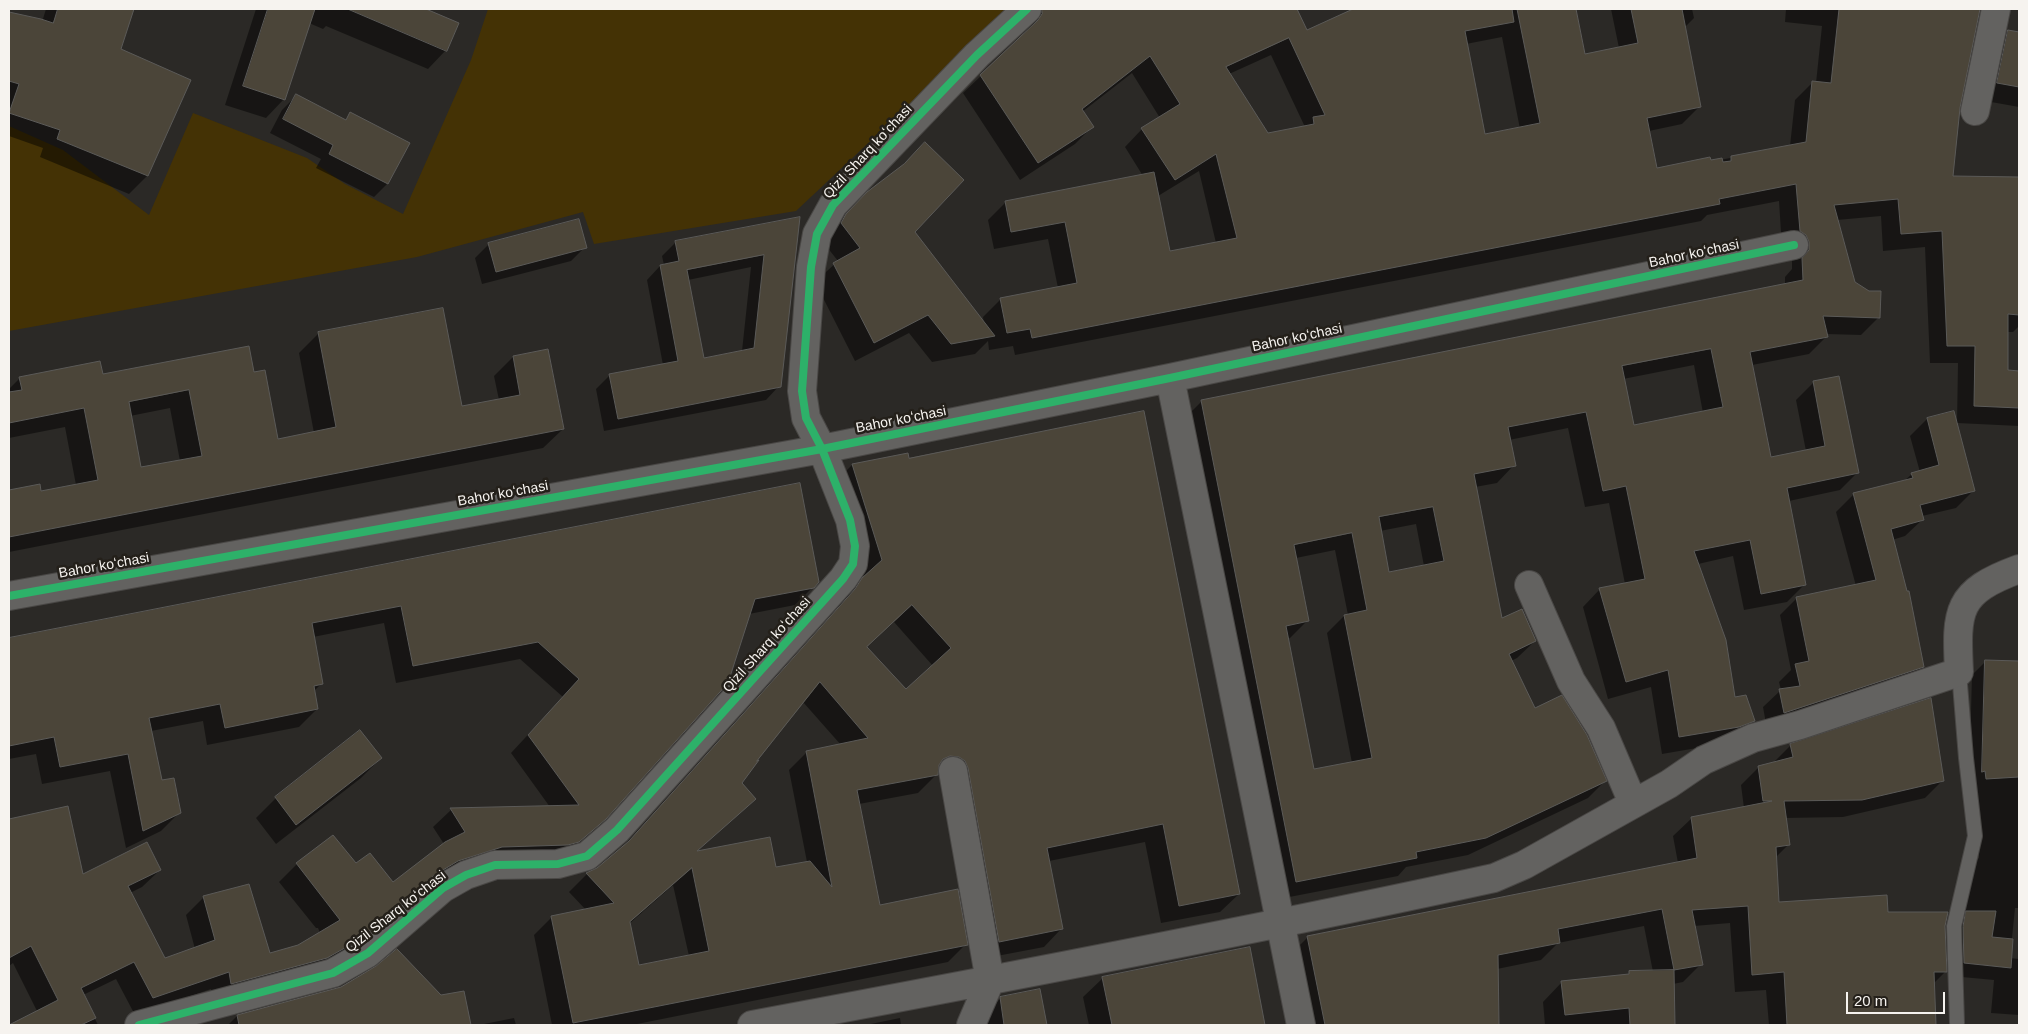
<!DOCTYPE html>
<meta charset="utf-8">
<style>
body{margin:0}
#map{position:relative;width:2028px;height:1034px;overflow:hidden;background:#2b2926;font-family:Arial,sans-serif}
canvas{display:block}
.frame{position:absolute;inset:0;border:10px solid #f6f3ef;pointer-events:none}
.scale{position:absolute;left:1846px;top:992px;width:99px;height:22px;box-sizing:border-box;border:2px solid #f6f3ef;border-top:0;padding-left:6px;font-size:15px;line-height:18px;white-space:nowrap;color:#f6f3ef;-webkit-text-stroke:4px #24201a;paint-order:stroke}
</style>
<div id="map">
<canvas width="2028" height="1034"></canvas>
<div class="frame"></div>
<div class="scale">20 m</div>
</div>
<script>
const ctx = document.querySelector('canvas').getContext('2d');
ctx.lineJoin = 'round';
function fillPath(path, color) {
  ctx.fillStyle = color;
  ctx.fill(path, 'evenodd');
}
function trace(path, color, width, dash) {
  ctx.strokeStyle = color;
  ctx.lineWidth = width;
  ctx.lineCap = dash ? 'butt' : 'round';
  ctx.setLineDash(dash || []);
  ctx.stroke(path);
}
function label(font, color, halo, rows, align = 'center') {
  ctx.font = font + ' Arial,sans-serif';
  ctx.lineWidth = 5;
  ctx.setLineDash([]);
  ctx.textBaseline = 'middle';
  ctx.strokeStyle = halo;
  ctx.fillStyle = color;
  for (const [text, x, y, turn = 0] of rows) {
    ctx.save();
    ctx.translate(x, y);
    ctx.rotate((+turn || 0) * Math.PI / 180);
    ctx.textAlign = isNaN(turn) ? turn : align;
    if (halo) ctx.strokeText(text, 0, 0);
    ctx.fillText(text, 0, 0);
    ctx.restore();
  }
}
const green = new Path2D(`
 M 488,9 L 1011,9 L 796,211 L 594,244 L 583,212 L 417,257 L 9,331 L 9,126 L 63,150 L 149,215 L 193,113 L 307,158 L 345,184 L 403,214 L 471,60 Z`);
const shadow = new Path2D(`
 M 46,9 L 133,9 L 119,50 L 147,176 L 129,194 L 40,157 L 43,148 L 9,136 L 9,16 L 11,14 L 42,22 Z
 M 256,9 L 430,9 L 429,11 L 446,50 L 428,69 L 326,26 L 323,29 L 309,23 L 284,99 L 266,118 L 225,105 Z
 M 1046,9 L 1296,9 L 1307,32 L 1356,9 L 1575,9 L 1584,55 L 1619,48 L 1611,9 L 1692,9 L 1694,18 L 1684,28 L 1699,107 L 1682,124 L 1649,131 L 1656,169 L 1710,162 L 1790,146 L 1795,100 L 1813,82 L 1816,83 L 1822,26 L 1785,22 L 1786,9 L 1979,9 L 1958,108 L 1951,178 L 2018,178 L 2019,170 L 2019,326 L 2013,332 L 2006,332 L 2006,372 L 2019,372 L 2019,426 L 1957,423 L 1958,363 L 1930,363 L 1925,247 L 1883,251 L 1881,216 L 1837,220 L 1854,282 L 1879,317 L 1861,335 L 1826,334 L 1826,337 L 1809,354 L 1752,365 L 1770,459 L 1806,451 L 1796,400 L 1813,383 L 1857,473 L 1840,490 L 1789,501 L 1805,584 L 1787,602 L 1744,610 L 1733,556 L 1698,564 L 1734,698 L 1753,721 L 1736,738 L 1720,744 L 1662,754 L 1651,687 L 1608,699 L 1583,607 L 1600,589 L 1625,584 L 1609,503 L 1585,507 L 1568,428 L 1509,440 L 1514,465 L 1497,483 L 1475,487 L 1502,620 L 1535,641 L 1517,658 L 1511,661 L 1534,710 L 1605,781 L 1588,798 L 1468,855 L 1406,867 L 1398,876 L 1279,899 L 1184,419 L 1202,401 L 1785,285 L 1785,277 L 1792,269 L 1792,260 L 1789,252 L 1782,248 L 1779,201 L 1707,215 L 1701,221 L 1015,355 L 1013,346 L 989,350 L 988,341 L 975,354 L 932,362 L 909,333 L 855,361 L 815,282 L 838,261 L 823,242 L 827,235 L 848,213 L 913,232 L 984,324 L 983,317 L 1001,299 L 1058,288 L 1048,239 L 994,249 L 988,220 L 1006,202 L 1143,176 L 1125,147 L 1142,129 L 1160,118 L 1132,73 L 1082,112 L 1092,127 L 1075,144 L 1020,180 L 963,93 L 1021,38 L 1025,29 ZM 1502,37 L 1520,129 L 1484,136 L 1466,44 ZM 1271,55 L 1305,127 L 1267,135 L 1229,74 ZM 1199,171 L 1216,243 L 1169,252 L 1158,196 ZM 1694,365 L 1703,413 L 1633,427 L 1623,379 ZM 1416,524 L 1424,566 L 1388,573 L 1380,531 ZM 1335,550 L 1348,615 L 1344,616 L 1327,633 L 1352,763 L 1313,771 L 1287,639 L 1290,638 L 1308,620 L 1296,558 Z
 M 2008,31 L 2019,33 L 2019,107 L 1980,100 L 1990,49 Z
 M 296,96 L 344,121 L 351,114 L 408,143 L 387,184 L 374,197 L 316,168 L 321,159 L 270,133 L 282,110 Z
 M 798,219 L 779,386 L 766,400 L 604,431 L 596,389 L 610,375 L 663,365 L 647,280 L 660,266 L 664,265 L 662,256 L 676,242 ZM 751,267 L 742,351 L 703,359 L 688,280 Z
 M 489,244 L 585,247 L 571,261 L 482,284 L 475,258 Z
 M 442,309 L 461,408 L 499,400 L 494,376 L 513,357 L 563,429 L 543,448 L 9,552 L 9,492 L 39,486 L 40,492 L 76,485 L 65,427 L 9,438 L 9,389 L 20,378 L 253,373 L 277,440 L 314,433 L 299,353 L 318,334 ZM 170,408 L 180,461 L 140,469 L 130,416 Z
 M 1953,413 L 1973,491 L 1956,508 L 1922,516 L 1922,520 L 1905,536 L 1892,540 L 1923,667 L 1906,684 L 1767,729 L 1763,707 L 1781,690 L 1779,682 L 1791,670 L 1780,615 L 1797,598 L 1856,586 L 1836,512 L 1853,495 L 1904,481 L 1912,474 L 1920,472 L 1910,436 L 1927,419 Z
 M 908,459 L 1239,894 L 1220,912 L 1161,923 L 1145,842 L 1049,861 L 1062,928 L 1044,947 L 981,959 L 940,774 L 937,774 L 918,793 L 859,804 L 879,906 L 966,944 L 948,962 L 632,1025 L 552,1025 L 534,935 L 552,917 L 586,910 L 569,892 L 587,874 L 598,869 L 621,849 L 837,609 L 844,598 L 864,578 L 834,483 L 852,465 ZM 894,622 L 933,666 L 906,691 L 866,648 ZM 803,702 L 841,745 L 807,752 L 789,770 L 807,862 L 775,869 L 696,852 L 754,799 L 741,783 L 754,763 ZM 673,885 L 689,956 L 638,966 L 629,924 Z
 M 799,485 L 813,587 L 795,605 L 749,614 L 605,818 L 560,859 L 439,879 L 414,894 L 340,958 L 332,962 L 330,955 L 311,974 L 214,1001 L 211,989 L 135,1015 L 116,979 L 83,995 L 98,1025 L 10,1025 L 37,1011 L 13,963 L 9,966 L 9,895 L 79,861 L 82,876 L 160,870 L 142,887 L 130,893 L 164,960 L 195,949 L 186,915 L 203,898 L 248,885 L 269,955 L 298,946 L 320,933 L 318,928 L 316,928 L 279,882 L 297,864 L 355,865 L 393,884 L 444,844 L 433,827 L 451,810 L 550,807 L 511,753 L 563,697 L 520,659 L 396,683 L 384,623 L 313,637 L 322,683 L 313,692 L 317,709 L 299,727 L 207,745 L 203,721 L 151,731 L 161,782 L 179,813 L 161,831 L 126,848 L 110,771 L 42,784 L 36,754 L 9,759 L 9,639 Z
 M 1985,662 L 2019,662 L 2019,908 L 2015,908 L 2010,958 L 2019,959 L 2019,1015 L 1991,1013 L 1994,980 L 1951,976 L 1967,870 L 1979,858 L 1972,784 L 1969,784 L 1972,675 Z
 M 360,732 L 381,758 L 361,778 L 276,844 L 256,818 L 276,798 Z
 M 1791,745 L 1943,780 L 1925,798 L 1843,817 L 1785,818 L 1788,845 L 1775,858 L 1778,904 L 1887,913 L 1944,926 L 1945,972 L 1933,984 L 1832,1024 L 1842,1025 L 1769,1025 L 1766,990 L 1735,992 L 1730,923 L 1694,926 L 1701,964 L 1683,982 L 1673,984 L 1673,1025 L 1545,1025 L 1543,1002 L 1562,982 L 1626,976 L 1630,972 L 1653,972 L 1644,926 L 1558,943 L 1541,960 L 1497,969 L 1498,1025 L 1304,1025 L 1290,955 L 1308,937 L 1678,863 L 1673,836 L 1692,818 L 1744,808 L 1741,785 L 1759,767 L 1773,763 Z
 M 67,807 L 58,862 L 9,872 L 9,820 Z
 M 1249,949 L 1264,1025 L 1089,1025 L 1083,997 L 1103,978 Z
 M 1039,991 L 1046,1025 L 983,1025 L 981,1018 L 1001,998 Z
 M 463,992 L 470,1025 L 359,1025 L 346,993 L 440,997 Z
 M 237,1016 L 340,1016 L 331,1025 L 228,1025 Z
 M 514,1018 L 516,1025 L 479,1025 Z
 M 900,1018 L 901,1025 L 866,1025 Z`);
const building = new Path2D(`
 M 58,9 L 134,9 L 121,49 L 191,80 L 148,176 L 57,139 L 60,130 L 9,113 L 19,84 L 9,81 L 9,12 L 41,19 L 53,23 Z
 M 268,9 L 315,9 L 285,100 L 243,86 Z
 M 348,9 L 426,9 L 459,23 L 447,51 Z
 M 1042,9 L 1297,9 L 1307,30 L 1353,9 L 1512,9 L 1514,22 L 1465,31 L 1485,134 L 1540,123 L 1517,9 L 1576,9 L 1585,54 L 1638,43 L 1631,9 L 1682,9 L 1701,107 L 1647,118 L 1657,168 L 1710,157 L 1711,160 L 1722,158 L 1723,162 L 1731,161 L 1731,156 L 1806,142 L 1812,81 L 1831,83 L 1839,9 L 1980,9 L 1960,108 L 1953,176 L 2019,177 L 2019,315 L 2008,314 L 2008,370 L 2019,371 L 2019,408 L 1974,406 L 1975,346 L 1947,346 L 1942,231 L 1901,234 L 1898,199 L 1834,205 L 1855,282 L 1869,291 L 1881,291 L 1880,318 L 1823,316 L 1828,337 L 1750,352 L 1771,457 L 1825,446 L 1813,381 L 1839,376 L 1859,473 L 1787,488 L 1806,585 L 1761,594 L 1750,540 L 1694,551 L 1726,640 L 1735,697 L 1746,695 L 1755,721 L 1739,727 L 1679,737 L 1668,670 L 1626,682 L 1599,588 L 1645,579 L 1626,486 L 1603,491 L 1586,412 L 1508,427 L 1516,466 L 1474,474 L 1502,618 L 1522,609 L 1536,641 L 1509,654 L 1535,708 L 1562,695 L 1587,735 L 1607,781 L 1486,838 L 1416,852 L 1417,858 L 1296,882 L 1201,400 L 1803,280 L 1802,258 L 1809,250 L 1809,242 L 1806,235 L 1800,231 L 1796,184 L 1719,199 L 1720,204 L 1032,338 L 1030,329 L 1007,333 L 1000,298 L 1077,283 L 1065,222 L 1011,232 L 1005,201 L 1154,172 L 1170,251 L 1237,238 L 1216,154 L 1175,180 L 1141,128 L 1180,104 L 1150,56 L 1082,109 L 1094,127 L 1038,163 L 980,75 L 1038,20 L 1042,14 ZM 1289,38 L 1325,115 L 1313,117 L 1314,124 L 1268,133 L 1226,67 ZM 1711,349 L 1723,407 L 1634,425 L 1622,366 ZM 1433,507 L 1444,561 L 1389,572 L 1379,517 ZM 1352,533 L 1367,610 L 1344,615 L 1372,758 L 1314,769 L 1286,626 L 1309,621 L 1294,545 Z
 M 2008,30 L 2019,32 L 2019,87 L 1997,83 Z
 M 296,94 L 346,120 L 350,112 L 410,143 L 388,184 L 329,154 L 333,145 L 283,119 Z
 M 925,142 L 964,180 L 915,232 L 995,336 L 951,344 L 928,315 L 874,343 L 833,263 L 860,248 L 841,223 L 846,214 L 867,192 L 904,164 Z
 M 800,217 L 781,387 L 618,419 L 609,374 L 678,361 L 660,265 L 679,261 L 675,241 ZM 764,255 L 754,348 L 704,358 L 687,270 Z
 M 579,219 L 587,248 L 496,272 L 488,243 Z
 M 443,308 L 462,406 L 520,395 L 513,356 L 548,349 L 564,429 L 9,537 L 9,490 L 40,484 L 41,491 L 98,480 L 84,408 L 9,423 L 9,392 L 22,390 L 19,377 L 100,361 L 103,374 L 249,346 L 254,372 L 265,370 L 278,439 L 336,427 L 318,332 ZM 189,390 L 202,456 L 141,467 L 129,402 Z
 M 1144,411 L 1240,894 L 1179,906 L 1163,824 L 1047,848 L 1063,929 L 999,942 L 968,768 L 965,761 L 959,757 L 950,756 L 943,759 L 939,765 L 938,775 L 857,790 L 880,905 L 958,889 L 968,945 L 573,1023 L 551,916 L 614,903 L 586,873 L 597,868 L 629,841 L 855,589 L 862,578 L 882,560 L 852,464 L 908,453 L 909,458 ZM 912,605 L 951,648 L 906,689 L 867,647 ZM 820,682 L 868,738 L 806,751 L 832,887 L 810,861 L 776,867 L 770,837 L 697,851 L 756,799 L 742,783 L 759,760 L 757,761 ZM 692,868 L 709,951 L 639,965 L 630,922 Z
 M 1954,411 L 1975,491 L 1920,505 L 1924,520 L 1891,529 L 1907,591 L 1909,591 L 1924,667 L 1784,713 L 1779,689 L 1800,686 L 1795,664 L 1809,661 L 1796,597 L 1876,580 L 1853,493 L 1913,478 L 1911,473 L 1939,465 L 1927,418 Z
 M 800,483 L 819,582 L 814,588 L 755,599 L 728,683 L 606,819 L 579,842 L 568,845 L 502,847 L 458,861 L 433,876 L 359,940 L 327,958 L 231,984 L 229,972 L 153,998 L 134,962 L 81,988 L 96,1018 L 81,1025 L 9,1025 L 58,1000 L 31,946 L 9,958 L 9,819 L 68,806 L 83,874 L 147,842 L 161,870 L 128,886 L 165,958 L 215,940 L 203,896 L 249,884 L 270,953 L 298,945 L 340,920 L 296,863 L 333,835 L 356,863 L 370,853 L 393,882 L 445,842 L 465,832 L 450,808 L 579,805 L 528,735 L 579,679 L 538,642 L 413,666 L 401,606 L 312,623 L 323,684 L 314,686 L 318,709 L 225,728 L 220,704 L 149,718 L 162,780 L 174,778 L 181,813 L 143,831 L 128,754 L 60,767 L 54,737 L 9,746 L 9,638 Z
 M 1985,660 L 2019,661 L 2019,777 L 1986,779 L 1985,771 L 1982,772 Z
 M 1931,698 L 1944,781 L 1862,800 L 1784,801 L 1790,845 L 1776,847 L 1779,902 L 1887,895 L 1888,912 L 1948,912 L 1945,926 L 1947,972 L 1934,972 L 1936,1025 L 1787,1025 L 1784,972 L 1752,975 L 1748,906 L 1692,910 L 1703,965 L 1674,970 L 1662,909 L 1558,929 L 1560,943 L 1498,955 L 1499,1025 L 1325,1025 L 1307,936 L 1697,858 L 1691,817 L 1772,801 L 1763,801 L 1758,766 L 1793,757 L 1790,744 Z
 M 360,730 L 382,758 L 296,825 L 275,797 Z
 M 1966,911 L 1996,911 L 1992,937 L 2013,939 L 2011,968 L 1964,963 L 1963,927 Z
 M 1250,947 L 1265,1025 L 1112,1025 L 1102,977 Z
 M 397,949 L 441,995 L 464,991 L 471,1025 L 239,1025 L 237,1015 L 341,987 L 376,966 Z
 M 1674,970 L 1675,1025 L 1630,1025 L 1629,1008 L 1565,1015 L 1561,981 L 1629,974 L 1629,971 Z
 M 1040,989 L 1047,1025 L 1004,1025 L 1000,997 Z`);
const service = new Path2D(`
 M 1957,1023 L 1954,926 L 1975,836 L 1966,758 L 1959,672`);
const minor = new Path2D(`
 M 1975,111 L 1996,9
 M 1170,378 L 1301,1025
 M 1529,585 L 1571,681 L 1601,728 L 1633,803
 M 9,596 L 822,449 L 1170,378 L 1794,245
 M 953,771 L 990,981 L 971,1025
 M 139,1025 L 333,973 L 368,953 L 443,888 L 466,875 L 495,865 L 558,864 L 587,856 L 617,830 L 843,579 L 853,564 L 855,546 L 850,520 L 822,449 L 806,418 L 802,391 L 811,267 L 817,234 L 833,205 L 977,55 L 1027,9
 M 752,1025 C 1000,979 1247,932 1494,878 L 1524,865 L 1669,784 L 1704,760 L 1753,738 L 1800,725 L 1959,672 C 1956,610 1956,592 2019,569`);
const cycleway = new Path2D(`
 M 9,596 L 822,449 L 1170,378 L 1794,245
 M 139,1025 L 333,973 L 368,953 L 443,888 L 466,875 L 495,865 L 558,864 L 587,856 L 617,830 L 843,579 L 853,564 L 855,546 L 850,520 L 822,449 L 806,418 L 802,391 L 811,267 L 817,234 L 833,205 L 977,55 L 1027,9`);
const streetNames = [
 ["Qizil Sharq koʻchasi",868,152,-47],
 ["Bahor koʻchasi",1694,254,-12],
 ["Bahor koʻchasi",1297,338,-12],
 ["Bahor koʻchasi",901,420,-11],
 ["Bahor koʻchasi",503,494,-10],
 ["Bahor koʻchasi",104,566,-10],
 ["Qizil Sharq koʻchasi",767,645,-48],
 ["Qizil Sharq koʻchasi",396,912,-38]
];
fillPath(green, '#443205');
fillPath(shadow, '#0007');
fillPath(building, '#4b4539');
trace(building, '#5b5a58', 1);
trace(service, '#494745', 16);
trace(minor, '#494745', 30);
trace(service, '#636260', 14);
trace(minor, '#636260', 28);
trace(cycleway, '#2db169', 8);
label('14px', '#f6f3ef', '#24201a', streetNames);
</script>
